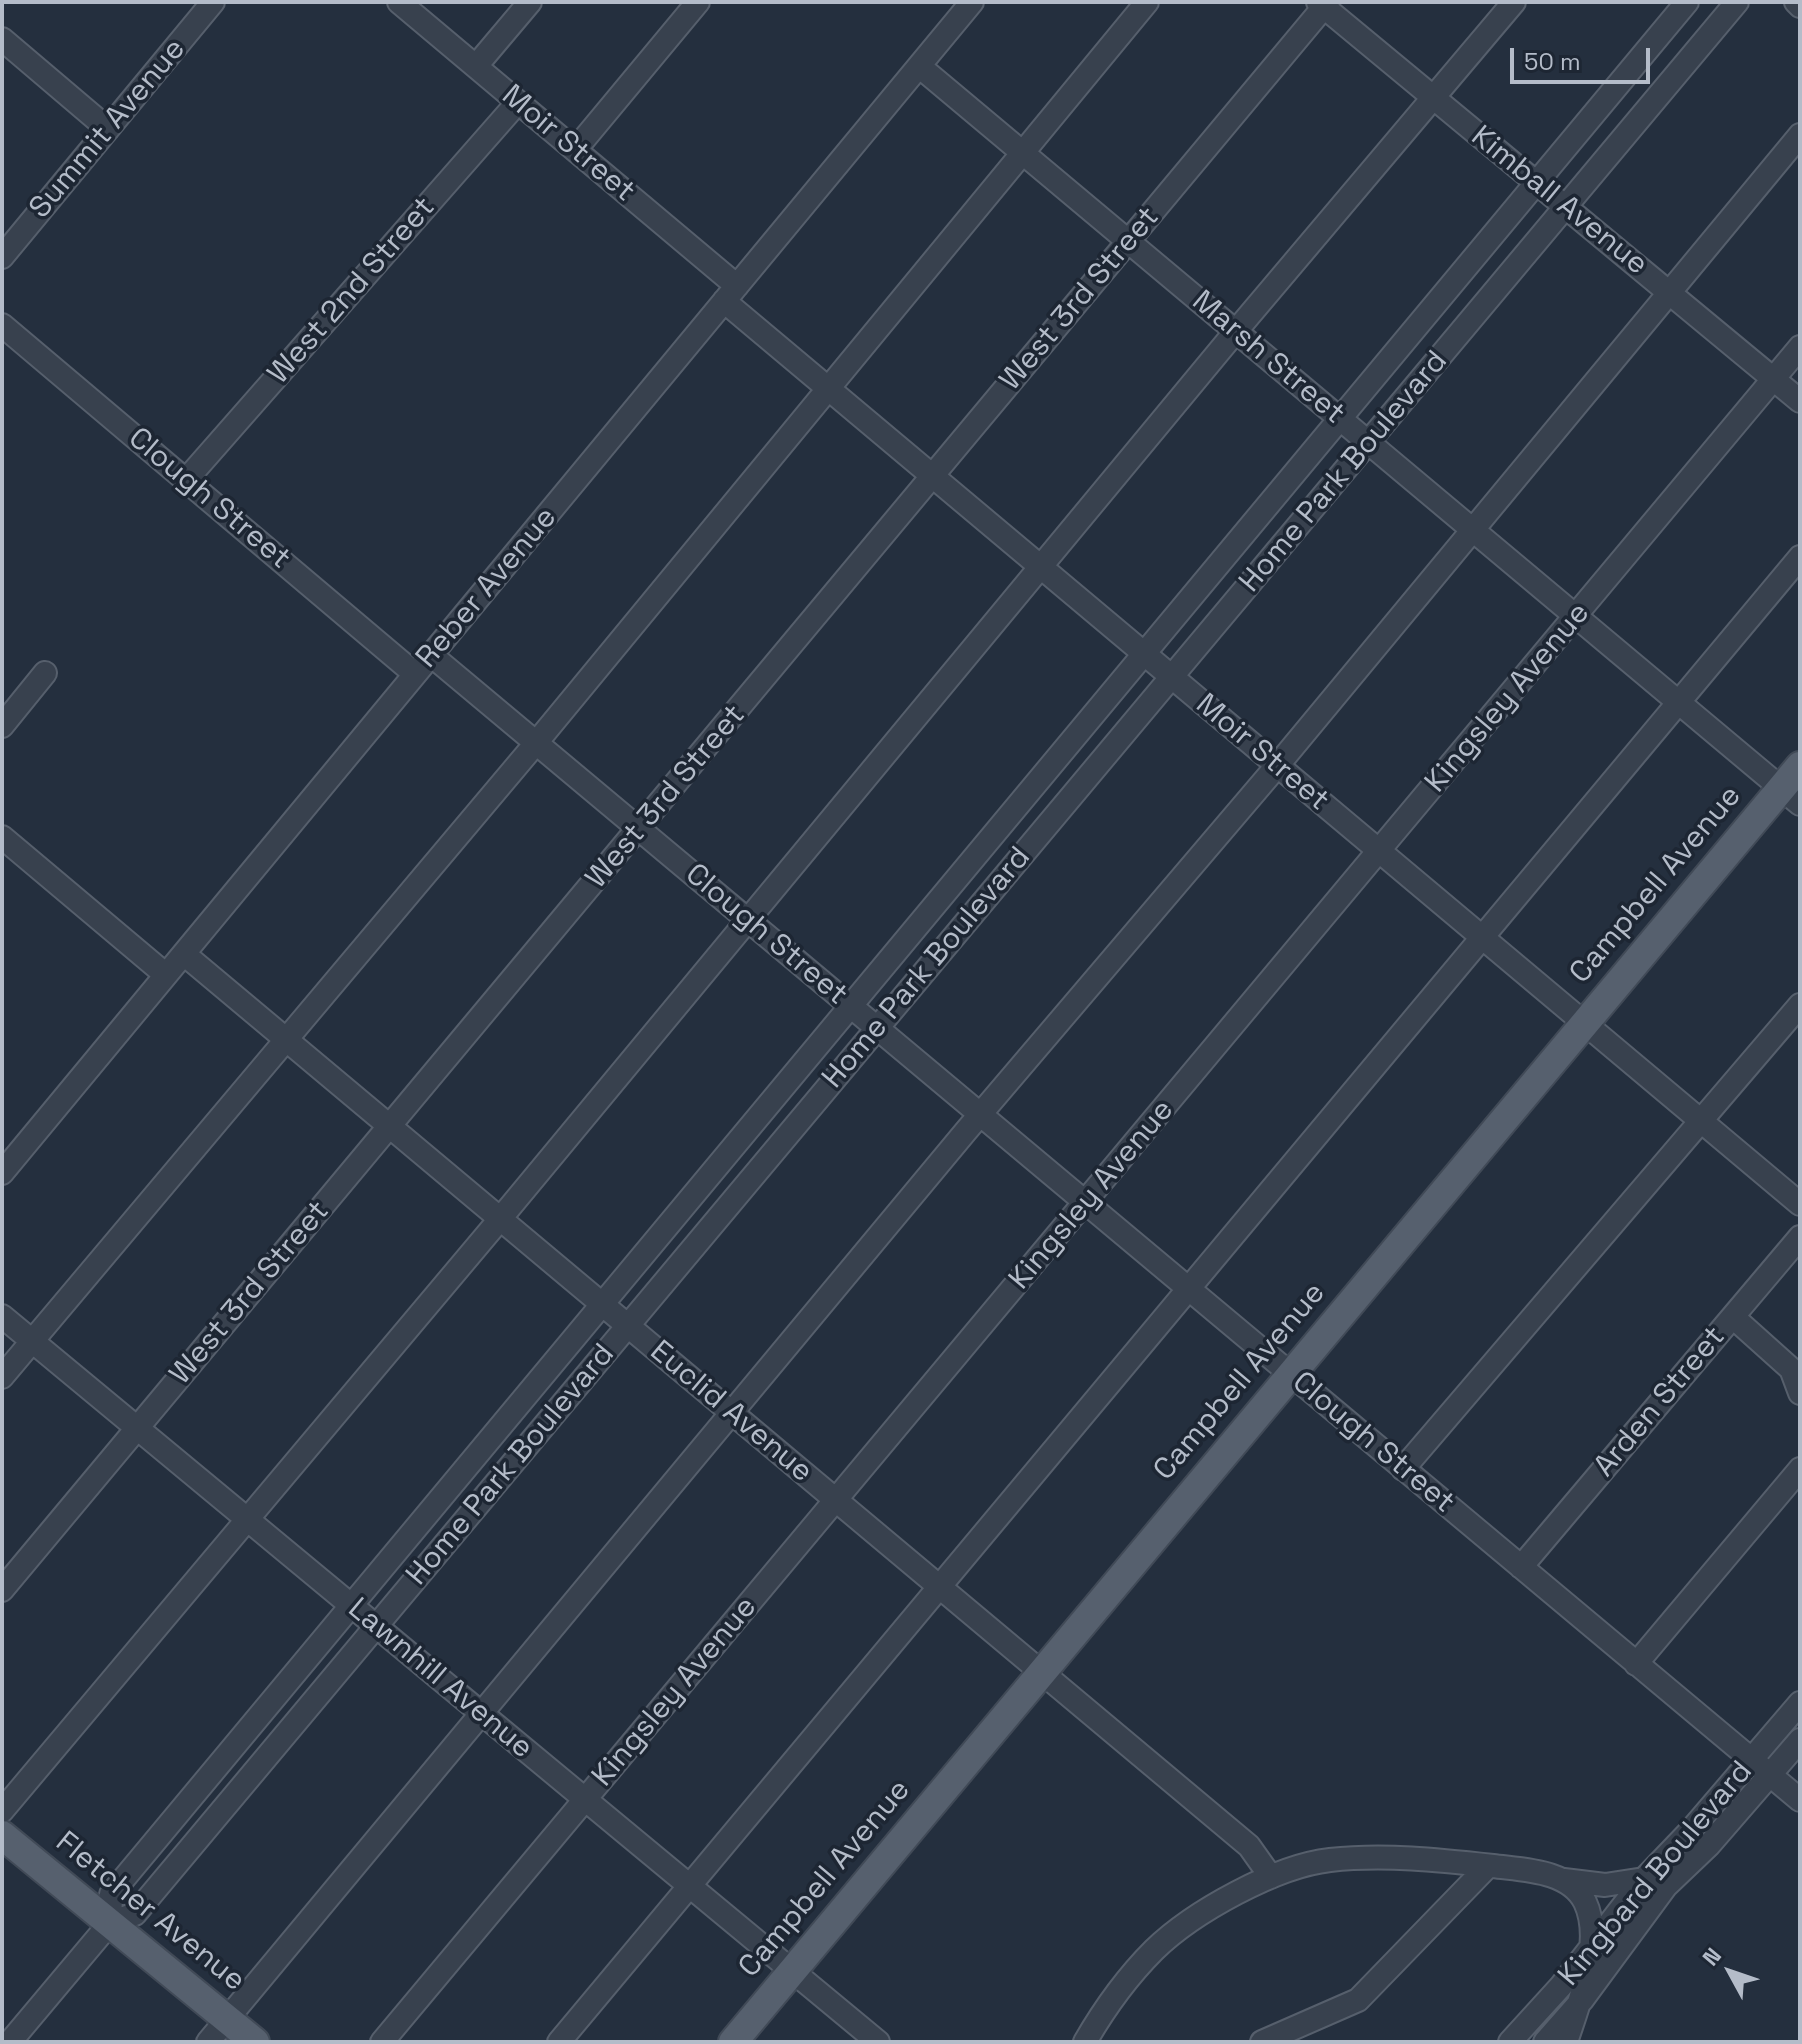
<!DOCTYPE html>
<style>
body{margin:0}
#map{position:relative;width:1802px;height:2044px;overflow:hidden;background:#242f3e;font-family:"Space Grotesk",sans-serif}
canvas{display:block}
.frame{position:absolute;inset:0;border:4px solid #b4bcc9;pointer-events:none}
.north{position:absolute;left:1690px;top:1932px;width:80px;height:80px;-webkit-text-stroke:6px #1d2633;paint-order:stroke;rotate:310deg;font-size:22px;font-weight:700;line-height:32px;text-align:center;color:#b4bcc9}
.north::after{content:'';display:block;margin:auto;width:28px;height:36px;background:#b4bcc9;clip-path:polygon(50% 0,100% 100%,50% 72%,0 100%)}
.scale{position:absolute;left:1510px;top:48px;width:140px;height:36px;box-sizing:border-box;border:4px solid #b4bcc9;border-top:0;padding-left:10px;font-size:24px;line-height:28px;white-space:nowrap;color:#b4bcc9;-webkit-text-stroke:6px #1d2633;paint-order:stroke}
</style>
<div id="map">
<canvas width="1802" height="2044"></canvas>
<div class="frame"></div>
<div class="north">N</div>
<div class="scale">50 m</div>
</div>
<script>
const ctx = document.querySelector('canvas').getContext('2d');
ctx.lineJoin = 'round';
function trace(path, color, width, dash) {
  ctx.strokeStyle = color;
  ctx.lineWidth = width;
  ctx.lineCap = dash ? 'butt' : 'round';
  ctx.setLineDash(dash || []);
  ctx.stroke(path);
}
function label(font, color, halo, rows, align = 'center') {
  ctx.font = font + ' "Space Grotesk",sans-serif';
  ctx.lineWidth = 7;
  ctx.setLineDash([]);
  ctx.textBaseline = 'middle';
  ctx.strokeStyle = halo;
  ctx.fillStyle = color;
  for (const [text, x, y, turn = 0] of rows) {
    ctx.save();
    ctx.translate(x, y);
    ctx.rotate((+turn || 0) * Math.PI / 180);
    ctx.textAlign = isNaN(turn) ? turn : align;
    if (halo) ctx.strokeText(text, 0, 0);
    ctx.fillText(text, 0, 0);
    ctx.restore();
  }
}
const minor = new Path2D(`
 M 399,2 L 737,286
 M 1318,2 L 1800,401
 M 1796,2 L 1800,6
 M 2,39 L 108,129
 M 476,66 L 530,2
 M 919,66 L 1800,804
 M 575,150 L 698,2
 M 2,257 L 213,2
 M 724,301 L 1800,1204
 M 2,325 L 415,674
 M 186,480 L 518,102
 M 431,655 L 1800,1800
 M 2,726 L 45,673
 M 2,837 L 166,975
 M 184,954 L 1249,1846 L 1271,1877
 M 2,1173 L 972,2
 M 2,1316 L 878,2042
 M 1733,1317 L 1791,1369 L 1800,1393
 M 2,1377 L 536,743 L 1147,2
 M 1403,1469 L 1800,1005
 M 1521,1567 L 1800,1237
 M 2,1590 L 1328,2
 M 1636,1664 L 1800,1469
 M 2,1811 L 500,1219 L 1236,331 L 1514,2
 M 1564,1880 L 1605,1885 L 1644,1879
 M 110,1923 L 111,1894 L 1687,2
 M 10,2042 L 110,1923 L 135,1914 L 1737,2
 M 208,2042 L 966,1131 L 1277,766 L 1800,135
 M 382,2042 L 1800,347
 M 559,2042 L 1800,557
 M 1085,2042 C 1104,2009 1127,1977 1154,1950 C 1193,1912 1276,1866 1330,1860 C 1384,1854 1439,1860 1493,1866 C 1523,1870 1569,1870 1585,1902 C 1604,1942 1579,2002 1566,2042
 M 1262,2042 L 1358,2000 L 1488,1866
 M 1510,2042 L 1561,1986 L 1644,1879 L 1692,1829 L 1800,1703
 M 1545,2042 L 1582,2000 L 1666,1886 L 1709,1845 L 1800,1740`);
const major = new Path2D(`
 M 2,1835 L 255,2042
 M 733,2042 L 1800,766`);
const streetNames = [
 ["Summit Avenue",108,129,-50],
 ["Moir Street",568,144,40],
 ["Kimball Avenue",1559,201,39],
 ["West 2nd Street",352,291,-49],
 ["West 3rd Street",1080,299,-50],
 ["Marsh Street",1268,358,40],
 ["Home Park Boulevard",1344,472,-50],
 ["Clough Street",209,499,40],
 ["Reber Avenue",487,588,-50],
 ["Kingsley Avenue",1508,698,-50],
 ["Moir Street",1262,753,40],
 ["West 3rd Street",666,797,-50],
 ["Campbell Avenue",1656,885,-50],
 ["Clough Street",766,935,40],
 ["Home Park Boulevard",927,968,-50],
 ["Kingsley Avenue",1092,1195,-50],
 ["West 3rd Street",250,1293,-50],
 ["Campbell Avenue",1240,1382,-50],
 ["Arden Street",1660,1402,-50],
 ["Euclid Avenue",731,1412,40],
 ["Clough Street",1373,1443,40],
 ["Home Park Boulevard",511,1465,-50],
 ["Lawnhill Avenue",440,1679,40],
 ["Kingsley Avenue",675,1692,-50],
 ["Kingbard Boulevard",1656,1874,-50],
 ["Campbell Avenue",825,1879,-50],
 ["Fletcher Avenue",150,1912,39]
];
trace(minor, '#565f6c', 26);
trace(major, '#414a57', 32);
trace(minor, '#38414e', 22);
trace(major, '#56606e', 28);
label('30px', '#b4bcc9', '#1d2633', streetNames);
</script>
